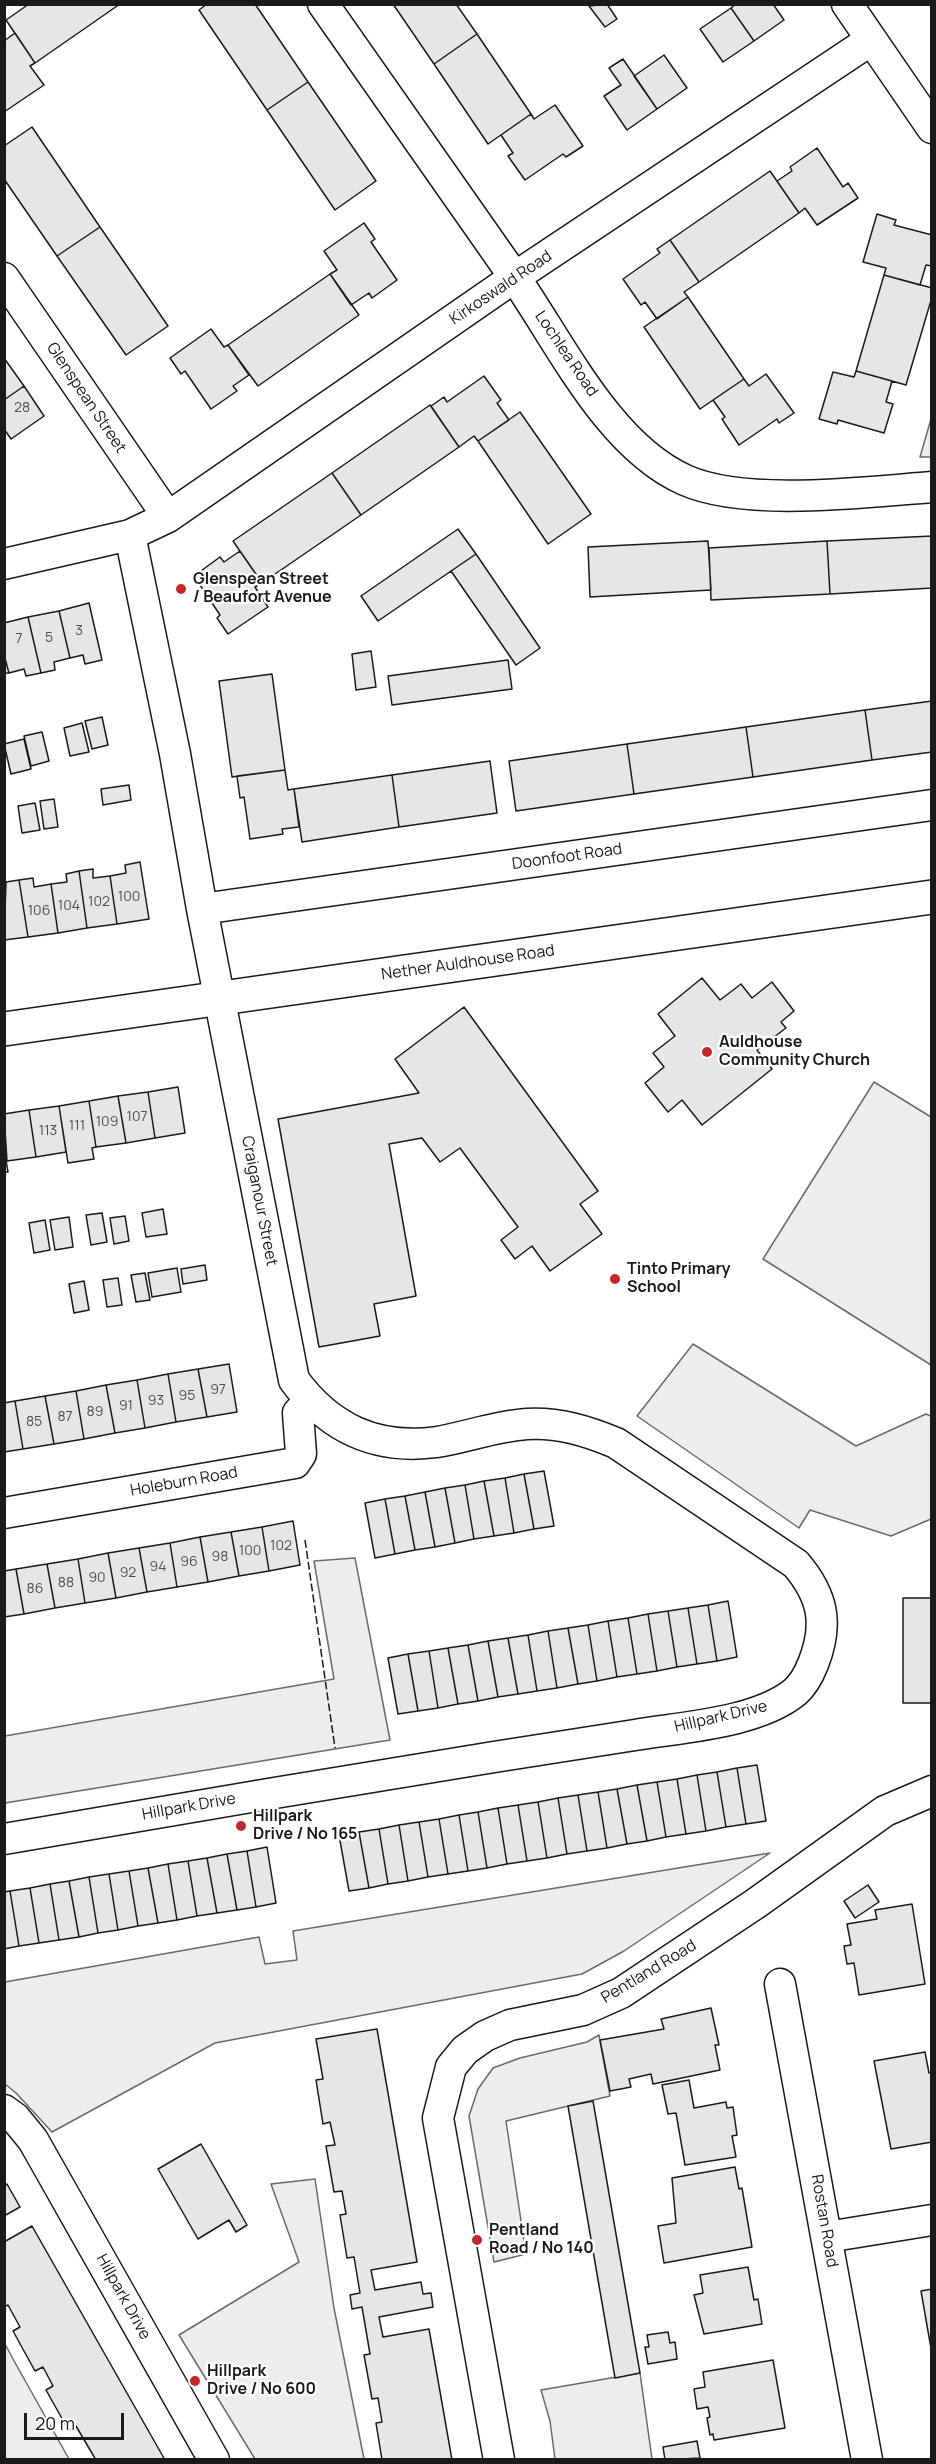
<!DOCTYPE html>
<style>
body{margin:0}
#map{position:relative;width:936px;height:2464px;overflow:hidden;background:#fff;font-family:Manrope,sans-serif}
canvas{display:block}
.frame{position:absolute;inset:0;border:6px solid #1a1a1a;pointer-events:none}
.scale{position:absolute;left:24px;top:2413px;width:100px;height:27px;box-sizing:border-box;border:3px solid #1a1a1a;border-top:0;padding-left:8px;font-size:18px;line-height:21px;white-space:nowrap;color:#1a1a1a;-webkit-text-stroke:4px #fff;paint-order:stroke}
</style>
<div id="map">
<canvas width="936" height="2464"></canvas>
<div class="frame"></div>
<div class="scale">20 m</div>
</div>
<script>
const ctx = document.querySelector('canvas').getContext('2d');
ctx.lineJoin = 'round';
function fillPath(path, color) {
  ctx.fillStyle = color;
  ctx.fill(path, 'evenodd');
}
function trace(path, color, width, dash) {
  ctx.strokeStyle = color;
  ctx.lineWidth = width;
  ctx.lineCap = dash ? 'butt' : 'round';
  ctx.setLineDash(dash || []);
  ctx.stroke(path);
}
function label(font, color, halo, rows, align = 'center') {
  ctx.font = font + ' Manrope,sans-serif';
  ctx.lineWidth = 4.5;
  ctx.setLineDash([]);
  ctx.textBaseline = 'middle';
  ctx.strokeStyle = halo;
  ctx.fillStyle = color;
  for (const [text, x, y, turn = 0] of rows) {
    ctx.save();
    ctx.translate(x, y);
    ctx.rotate((+turn || 0) * Math.PI / 180);
    ctx.textAlign = isNaN(turn) ? turn : align;
    if (halo) ctx.strokeText(text, 0, 0);
    ctx.fillText(text, 0, 0);
    ctx.restore();
  }
}
const built = new Path2D(`
 M 931,419 L 931,457 L 920,457 Z
 M 874,1082 L 931,1117 L 931,1365 L 763,1259 Z
 M 693,1344 L 856,1446 L 926,1414 L 931,1416 L 931,1519 L 891,1536 L 810,1510 L 799,1528 L 637,1416 Z
 M 355,1558 L 390,1740 L 5,1803 L 5,1736 L 334,1679 L 314,1561 Z
 M 770,1853 L 624,1951 L 582,1974 L 215,2043 L 52,2132 L 16,2093 L 5,2084 L 5,1982 L 259,1937 L 265,1964 L 297,1960 L 293,1931 Z
 M 599,2035 L 610,2096 L 506,2121 L 526,2254 L 494,2262 L 469,2116 L 478,2089 L 493,2068 L 520,2058 L 587,2042 Z
 M 315,2179 L 334,2308 L 364,2459 L 255,2459 L 179,2335 L 299,2262 L 271,2184 Z
 M 5,2344 L 13,2359 L 69,2459 L 5,2459 Z
 M 640,2373 L 652,2459 L 555,2459 L 550,2421 L 541,2390 Z`);
const building = new Path2D(`
 M 29,4 L 120,4 L 35,63 L 6,20 Z
 M 207,4 L 255,4 L 308,82 L 267,110 L 199,10 Z
 M 393,4 L 456,4 L 477,34 L 434,64 Z
 M 607,4 L 617,19 L 605,27 L 589,6 Z
 M 736,4 L 773,4 L 784,20 L 754,41 L 731,8 Z
 M 731,8 L 754,41 L 723,62 L 700,29 Z
 M 15,33 L 35,63 L 30,66 L 44,85 L 4,112 L 4,41 Z
 M 477,34 L 531,114 L 488,144 L 434,64 Z
 M 664,55 L 687,88 L 657,109 L 634,76 Z
 M 623,59 L 657,109 L 627,130 L 604,96 L 621,85 L 609,68 Z
 M 308,82 L 376,181 L 335,210 L 267,110 Z
 M 555,105 L 583,146 L 566,157 L 563,154 L 525,180 L 508,156 L 513,153 L 501,135 L 531,114 L 534,119 Z
 M 32,127 L 100,227 L 57,256 L 4,179 L 4,146 Z
 M 817,148 L 843,187 L 848,183 L 858,198 L 817,225 L 805,208 L 799,213 L 777,181 L 792,171 L 790,167 Z
 M 770,171 L 799,213 L 699,282 L 670,240 Z
 M 877,214 L 896,220 L 894,225 L 932,235 L 932,266 L 926,265 L 920,285 L 884,275 L 886,268 L 863,262 Z
 M 364,223 L 375,239 L 371,242 L 397,280 L 372,298 L 369,293 L 351,305 L 330,274 L 337,270 L 324,251 Z
 M 100,227 L 168,326 L 126,355 L 57,256 Z
 M 670,240 L 699,282 L 684,292 L 688,297 L 657,319 L 645,302 L 641,305 L 623,279 L 660,253 L 657,249 Z
 M 330,274 L 359,315 L 258,386 L 228,345 Z
 M 884,275 L 932,288 L 932,297 L 906,385 L 856,371 Z
 M 688,297 L 744,379 L 700,409 L 644,327 Z
 M 211,329 L 224,347 L 228,345 L 249,375 L 233,386 L 237,391 L 211,409 L 185,371 L 181,374 L 170,358 Z
 M 4,358 L 24,386 L 4,400 Z
 M 856,371 L 892,381 L 886,402 L 893,404 L 884,433 L 838,420 L 837,424 L 819,419 L 833,372 L 854,377 Z
 M 766,374 L 794,413 L 779,423 L 777,419 L 739,445 L 722,419 L 725,417 L 713,400 L 744,379 L 749,386 Z
 M 484,376 L 501,400 L 497,403 L 509,420 L 478,441 L 474,436 L 459,447 L 431,406 L 444,397 L 447,402 Z
 M 24,386 L 44,416 L 11,439 L 4,429 L 4,400 Z
 M 430,405 L 459,447 L 361,515 L 332,473 Z
 M 520,412 L 591,514 L 548,544 L 478,441 Z
 M 332,473 L 361,515 L 262,583 L 233,541 Z
 M 458,529 L 476,554 L 378,621 L 361,596 Z
 M 932,536 L 932,588 L 830,594 L 827,541 Z
 M 708,541 L 711,590 L 590,597 L 588,547 Z
 M 827,541 L 830,594 L 711,600 L 709,548 Z
 M 240,551 L 262,583 L 255,587 L 268,607 L 228,634 L 217,618 L 220,615 L 194,576 L 220,557 L 224,562 Z
 M 476,554 L 540,648 L 516,665 L 451,571 Z
 M 89,603 L 102,660 L 85,664 L 83,655 L 70,658 L 59,611 Z
 M 59,611 L 70,658 L 54,662 L 55,670 L 41,673 L 28,617 Z
 M 28,617 L 41,673 L 26,676 L 24,669 L 9,673 L 4,655 L 4,623 Z
 M 371,651 L 376,687 L 356,690 L 352,654 Z
 M 4,655 L 9,673 L 4,673 Z
 M 508,660 L 512,689 L 392,705 L 388,676 Z
 M 272,674 L 285,770 L 232,777 L 219,681 Z
 M 932,701 L 932,752 L 872,760 L 865,710 Z
 M 865,710 L 872,760 L 753,777 L 746,727 Z
 M 102,717 L 108,745 L 92,749 L 85,721 Z
 M 82,723 L 89,752 L 70,756 L 64,728 Z
 M 746,727 L 753,777 L 634,794 L 627,744 Z
 M 42,732 L 49,761 L 31,766 L 24,736 Z
 M 24,739 L 31,769 L 11,774 L 4,744 Z
 M 627,744 L 634,794 L 516,811 L 509,761 Z
 M 490,761 L 497,813 L 399,827 L 392,775 Z
 M 285,770 L 288,790 L 294,789 L 299,827 L 282,829 L 283,834 L 250,839 L 244,797 L 240,798 L 237,776 Z
 M 392,775 L 399,827 L 302,842 L 294,789 Z
 M 129,785 L 131,800 L 103,805 L 101,789 Z
 M 54,799 L 58,827 L 44,829 L 40,801 Z
 M 35,803 L 40,830 L 22,833 L 18,806 Z
 M 140,862 L 149,919 L 117,924 L 110,876 L 126,873 L 125,865 Z
 M 93,869 L 93,878 L 110,876 L 117,924 L 87,928 L 79,871 Z
 M 79,871 L 87,928 L 58,933 L 51,884 L 67,882 L 66,874 Z
 M 33,878 L 34,887 L 51,884 L 58,933 L 28,937 L 19,880 Z
 M 19,880 L 28,937 L 4,940 L 6,882 Z
 M 702,978 L 720,1000 L 741,984 L 752,998 L 772,982 L 794,1011 L 781,1022 L 786,1028 L 757,1050 L 772,1069 L 702,1125 L 682,1100 L 668,1112 L 645,1083 L 664,1067 L 653,1053 L 675,1036 L 658,1014 Z
 M 464,1007 L 598,1191 L 580,1204 L 602,1234 L 550,1271 L 532,1246 L 515,1259 L 501,1240 L 518,1227 L 460,1148 L 440,1162 L 422,1138 L 389,1144 L 416,1296 L 374,1304 L 380,1336 L 319,1347 L 278,1119 L 419,1093 L 395,1059 Z
 M 178,1087 L 185,1133 L 155,1138 L 148,1092 Z
 M 148,1092 L 155,1138 L 126,1143 L 118,1096 Z
 M 118,1096 L 126,1143 L 96,1147 L 89,1101 Z
 M 89,1101 L 96,1147 L 92,1148 L 94,1159 L 68,1163 L 59,1106 Z
 M 59,1106 L 66,1152 L 36,1157 L 29,1110 Z
 M 29,1110 L 36,1157 L 7,1161 L 4,1114 Z
 M 4,1148 L 8,1172 L 4,1172 Z
 M 163,1209 L 167,1234 L 146,1237 L 142,1213 Z
 M 102,1213 L 107,1242 L 91,1245 L 86,1215 Z
 M 125,1216 L 129,1241 L 114,1244 L 110,1218 Z
 M 69,1217 L 73,1247 L 55,1250 L 50,1220 Z
 M 45,1220 L 50,1250 L 34,1253 L 29,1223 Z
 M 205,1265 L 207,1280 L 183,1284 L 181,1269 Z
 M 177,1268 L 181,1292 L 152,1297 L 148,1273 Z
 M 145,1273 L 150,1300 L 136,1302 L 131,1275 Z
 M 118,1278 L 122,1305 L 107,1307 L 103,1280 Z
 M 84,1281 L 89,1310 L 74,1313 L 69,1284 Z
 M 229,1364 L 237,1412 L 207,1417 L 198,1369 Z
 M 198,1369 L 207,1417 L 176,1422 L 168,1374 Z
 M 168,1374 L 176,1422 L 145,1428 L 137,1380 Z
 M 137,1380 L 145,1428 L 115,1433 L 106,1385 Z
 M 106,1385 L 115,1433 L 84,1439 L 76,1391 Z
 M 76,1391 L 84,1439 L 54,1444 L 45,1396 Z
 M 45,1396 L 54,1444 L 23,1449 L 15,1401 Z
 M 15,1401 L 23,1449 L 4,1452 L 4,1403 Z
 M 544,1471 L 554,1526 L 534,1529 L 524,1474 Z
 M 524,1474 L 534,1529 L 514,1533 L 505,1478 Z
 M 505,1478 L 514,1533 L 494,1536 L 484,1481 Z
 M 484,1481 L 494,1536 L 474,1539 L 465,1485 Z
 M 465,1485 L 474,1539 L 455,1543 L 445,1488 Z
 M 445,1488 L 455,1543 L 435,1547 L 425,1492 Z
 M 425,1492 L 435,1547 L 415,1550 L 405,1496 Z
 M 405,1496 L 415,1550 L 395,1554 L 385,1499 Z
 M 385,1499 L 395,1554 L 375,1558 L 365,1503 Z
 M 293,1521 L 300,1565 L 269,1571 L 262,1527 Z
 M 262,1527 L 269,1571 L 239,1576 L 231,1532 Z
 M 231,1532 L 239,1576 L 208,1582 L 200,1537 Z
 M 200,1537 L 208,1582 L 177,1587 L 170,1543 Z
 M 170,1543 L 177,1587 L 147,1592 L 139,1548 Z
 M 139,1548 L 147,1592 L 116,1598 L 108,1553 Z
 M 108,1553 L 116,1598 L 85,1603 L 78,1559 Z
 M 78,1559 L 85,1603 L 55,1608 L 47,1564 Z
 M 47,1564 L 55,1608 L 24,1614 L 16,1569 Z
 M 16,1569 L 24,1614 L 4,1617 L 4,1571 Z
 M 903,1598 L 932,1598 L 932,1703 L 903,1703 Z
 M 728,1601 L 737,1657 L 717,1661 L 708,1605 Z
 M 708,1605 L 717,1661 L 697,1664 L 688,1608 Z
 M 688,1608 L 697,1664 L 677,1667 L 668,1611 Z
 M 668,1611 L 677,1667 L 657,1671 L 648,1614 Z
 M 648,1614 L 657,1671 L 637,1674 L 628,1618 Z
 M 628,1618 L 637,1674 L 617,1677 L 608,1621 Z
 M 608,1621 L 617,1677 L 597,1681 L 588,1625 Z
 M 588,1625 L 597,1681 L 578,1684 L 568,1628 Z
 M 568,1628 L 578,1684 L 557,1688 L 548,1631 Z
 M 548,1631 L 557,1688 L 537,1691 L 528,1635 Z
 M 528,1635 L 537,1691 L 518,1694 L 508,1638 Z
 M 508,1638 L 518,1694 L 498,1697 L 488,1641 Z
 M 488,1641 L 498,1697 L 478,1701 L 468,1645 Z
 M 468,1645 L 478,1701 L 458,1704 L 448,1648 Z
 M 448,1648 L 458,1704 L 438,1708 L 429,1651 Z
 M 429,1651 L 438,1708 L 418,1711 L 408,1654 Z
 M 408,1654 L 418,1711 L 398,1714 L 388,1658 Z
 M 757,1765 L 766,1821 L 746,1824 L 737,1768 Z
 M 737,1768 L 746,1824 L 726,1827 L 717,1772 Z
 M 717,1772 L 726,1827 L 706,1831 L 697,1775 Z
 M 697,1775 L 706,1831 L 686,1834 L 677,1779 Z
 M 677,1779 L 686,1834 L 666,1837 L 657,1782 Z
 M 657,1782 L 666,1837 L 647,1841 L 637,1785 Z
 M 637,1785 L 647,1841 L 627,1844 L 617,1789 Z
 M 617,1789 L 627,1844 L 607,1848 L 598,1792 Z
 M 598,1792 L 607,1848 L 587,1851 L 578,1795 Z
 M 578,1795 L 587,1851 L 567,1854 L 558,1798 Z
 M 558,1798 L 567,1854 L 547,1858 L 538,1802 Z
 M 538,1802 L 547,1858 L 527,1861 L 518,1805 Z
 M 518,1805 L 527,1861 L 507,1864 L 498,1808 Z
 M 498,1808 L 507,1864 L 487,1868 L 478,1812 Z
 M 478,1812 L 487,1868 L 468,1871 L 459,1815 Z
 M 459,1815 L 468,1871 L 448,1874 L 439,1819 Z
 M 439,1819 L 448,1874 L 428,1877 L 419,1822 Z
 M 419,1822 L 428,1877 L 408,1881 L 399,1825 Z
 M 399,1825 L 408,1881 L 388,1884 L 379,1829 Z
 M 379,1829 L 388,1884 L 369,1888 L 359,1832 Z
 M 359,1832 L 369,1888 L 349,1891 L 339,1835 Z
 M 267,1847 L 276,1903 L 256,1907 L 247,1851 Z
 M 247,1851 L 256,1907 L 237,1910 L 227,1854 Z
 M 227,1854 L 237,1910 L 217,1913 L 207,1858 Z
 M 207,1858 L 217,1913 L 197,1916 L 188,1861 Z
 M 188,1861 L 197,1916 L 177,1920 L 168,1864 Z
 M 168,1864 L 177,1920 L 158,1923 L 148,1868 Z
 M 148,1868 L 158,1923 L 138,1926 L 129,1871 Z
 M 129,1871 L 138,1926 L 118,1930 L 109,1874 Z
 M 109,1874 L 118,1930 L 98,1933 L 89,1877 Z
 M 89,1877 L 98,1933 L 79,1937 L 69,1881 Z
 M 69,1881 L 79,1937 L 59,1940 L 50,1884 Z
 M 50,1884 L 59,1940 L 39,1943 L 30,1888 Z
 M 868,1885 L 879,1902 L 855,1918 L 844,1901 Z
 M 30,1888 L 39,1943 L 19,1946 L 10,1891 Z
 M 10,1891 L 19,1946 L 4,1949 L 4,1892 Z
 M 912,1904 L 925,1984 L 859,1995 L 854,1963 L 847,1964 L 844,1946 L 851,1945 L 847,1924 L 877,1919 L 875,1910 Z
 M 711,2008 L 719,2045 L 715,2045 L 720,2070 L 653,2084 L 651,2074 L 629,2079 L 631,2087 L 610,2091 L 600,2040 L 664,2029 L 661,2019 Z
 M 377,2029 L 417,2262 L 371,2270 L 375,2290 L 421,2282 L 423,2294 L 431,2293 L 433,2307 L 379,2317 L 383,2337 L 429,2329 L 452,2460 L 382,2460 L 376,2423 L 382,2422 L 378,2398 L 372,2399 L 364,2355 L 370,2354 L 362,2307 L 352,2309 L 350,2295 L 360,2293 L 354,2257 L 347,2258 L 340,2215 L 346,2214 L 342,2191 L 334,2192 L 326,2146 L 335,2145 L 330,2122 L 323,2124 L 316,2080 L 323,2079 L 316,2039 Z
 M 925,2052 L 929,2073 L 932,2072 L 932,2142 L 891,2149 L 874,2061 Z
 M 689,2080 L 694,2108 L 726,2102 L 727,2108 L 733,2107 L 737,2135 L 732,2136 L 736,2157 L 685,2165 L 676,2113 L 668,2114 L 662,2085 Z
 M 593,2101 L 640,2373 L 615,2378 L 568,2106 Z
 M 201,2144 L 247,2225 L 236,2232 L 229,2220 L 198,2239 L 158,2169 Z
 M 735,2167 L 739,2189 L 742,2188 L 752,2247 L 664,2263 L 658,2226 L 676,2223 L 672,2178 Z
 M 7,2184 L 20,2207 L 4,2216 L 4,2186 Z
 M 32,2226 L 165,2460 L 96,2460 L 76,2426 L 69,2431 L 46,2390 L 53,2386 L 43,2367 L 35,2371 L 13,2331 L 20,2327 L 8,2305 L 4,2307 L 4,2242 Z
 M 748,2267 L 754,2300 L 758,2299 L 762,2324 L 704,2334 L 694,2295 L 703,2293 L 700,2275 Z
 M 932,2289 L 932,2354 L 921,2291 Z
 M 668,2332 L 670,2343 L 675,2342 L 677,2359 L 648,2364 L 645,2347 L 649,2347 L 647,2335 Z
 M 773,2360 L 785,2428 L 714,2440 L 713,2434 L 710,2435 L 707,2418 L 710,2417 L 708,2407 L 697,2409 L 694,2389 L 705,2387 L 703,2372 Z
 M 697,2441 L 700,2458 L 665,2460 L 663,2447 Z`);
const minor = new Path2D(`
 M 323,4 C 386,95 450,184 513,275 C 560,342 608,446 685,480 C 745,507 865,492 932,487
 M 847,4 L 932,128
 M 4,278 L 168,517
 M 4,564 L 130,535 L 168,517 L 515,277 L 871,40
 M 202,909 L 932,805
 M 4,1513 L 295,1463 L 301,1454 L 298,1413 L 310,1400
 M 4,1839 C 168,1811 330,1783 494,1757 C 541,1750 588,1742 635,1735 C 683,1727 757,1723 795,1692 C 803,1685 809,1674 813,1664 C 829,1624 823,1596 796,1564 L 616,1443 C 587,1431 558,1422 527,1424 C 496,1426 467,1437 437,1442 C 376,1450 330,1429 294,1380 L 202,909 L 175,754 L 130,535
 M 780,1984 L 867,2460
 M 4,2110 L 15,2118 L 33,2140 L 214,2460
 M 827,2237 L 932,2220
 M 499,2460 L 438,2118 L 451,2067 L 465,2050 L 485,2036 L 510,2025 L 583,2010 L 621,1993 L 755,1904 L 885,1811 L 932,1791`);
const secondary = new Path2D(`
 M 4,1029 L 932,897`);
const fence = new Path2D(`
 M 305,1540 L 335,1748`);
const markers = [
 [181,589,6,"#c62828"],
 [707,1052,6,"#c62828"],
 [615,1279,6,"#c62828"],
 [241,1826,6,"#c62828"],
 [477,2240,6,"#c62828"],
 [195,2381,6,"#c62828"]
];
const numberNames = [
 ["28",22,408],
 ["3",79,631],
 ["5",49,638],
 ["7",19,639],
 ["100",129,897],
 ["102",99,902],
 ["104",69,906],
 ["106",39,911],
 ["107",137,1117],
 ["109",107,1122],
 ["111",77,1126],
 ["113",48,1131],
 ["97",218,1390],
 ["95",187,1396],
 ["93",156,1401],
 ["91",126,1406],
 ["89",95,1412],
 ["87",65,1417],
 ["85",34,1422],
 ["102",281,1546],
 ["100",250,1551],
 ["98",220,1557],
 ["96",189,1562],
 ["94",158,1567],
 ["92",128,1573],
 ["90",97,1578],
 ["88",66,1583],
 ["86",35,1589]
];
const streetNames = [
 ["Kirkoswald Road",501,288,-34],
 ["Lochlea Road",566,354,56],
 ["Glenspean Street",86,398,56],
 ["Doonfoot Road",567,857,-8],
 ["Nether Auldhouse Road",468,963,-8],
 ["Craiganour Street",259,1201,79],
 ["Holeburn Road",184,1482,-10],
 ["Hillpark Drive",721,1717,-13],
 ["Hillpark Drive",189,1807,-10],
 ["Pentland Road",649,1972,-31],
 ["Rostan Road",824,2221,80],
 ["Hillpark Drive",123,2297,61]
];
const poiNames = [
 ["Glenspean Street",193,580],
 ["/ Beaufort Avenue",193,598],
 ["Auldhouse",719,1043],
 ["Community Church",719,1061],
 ["Tinto Primary",627,1270],
 ["School",627,1288],
 ["Hillpark",253,1817],
 ["Drive / No 165",253,1835],
 ["Pentland",489,2231],
 ["Road / No 140",489,2249],
 ["Hillpark",207,2372],
 ["Drive / No 600",207,2390]
];
fillPath(built, '#ededed');
trace(built, '#6a6a6a', 1.5);
fillPath(building, '#e6e6e6');
trace(building, '#1a1a1a', 1.5);
trace(minor, '#1a1a1a', 33);
trace(secondary, '#1a1a1a', 36);
trace(minor, '#fff', 30);
trace(secondary, '#fff', 33);
trace(fence, '#1a1a1a', 1.5, [8, 3]);
for (const [x, y, r, color] of markers) {
  const dot = new Path2D();
  dot.arc(x, y, r, 0, 2 * Math.PI);
  ctx.fillStyle = color;
  ctx.fill(dot);
  trace(dot, '#fff', 2);
}
label('14px', '#4d4d4d', null, numberNames);
label('16px', '#1a1a1a', '#fff', streetNames);
label('bold 16px', '#1a1a1a', '#fff', poiNames, 'left');
</script>
